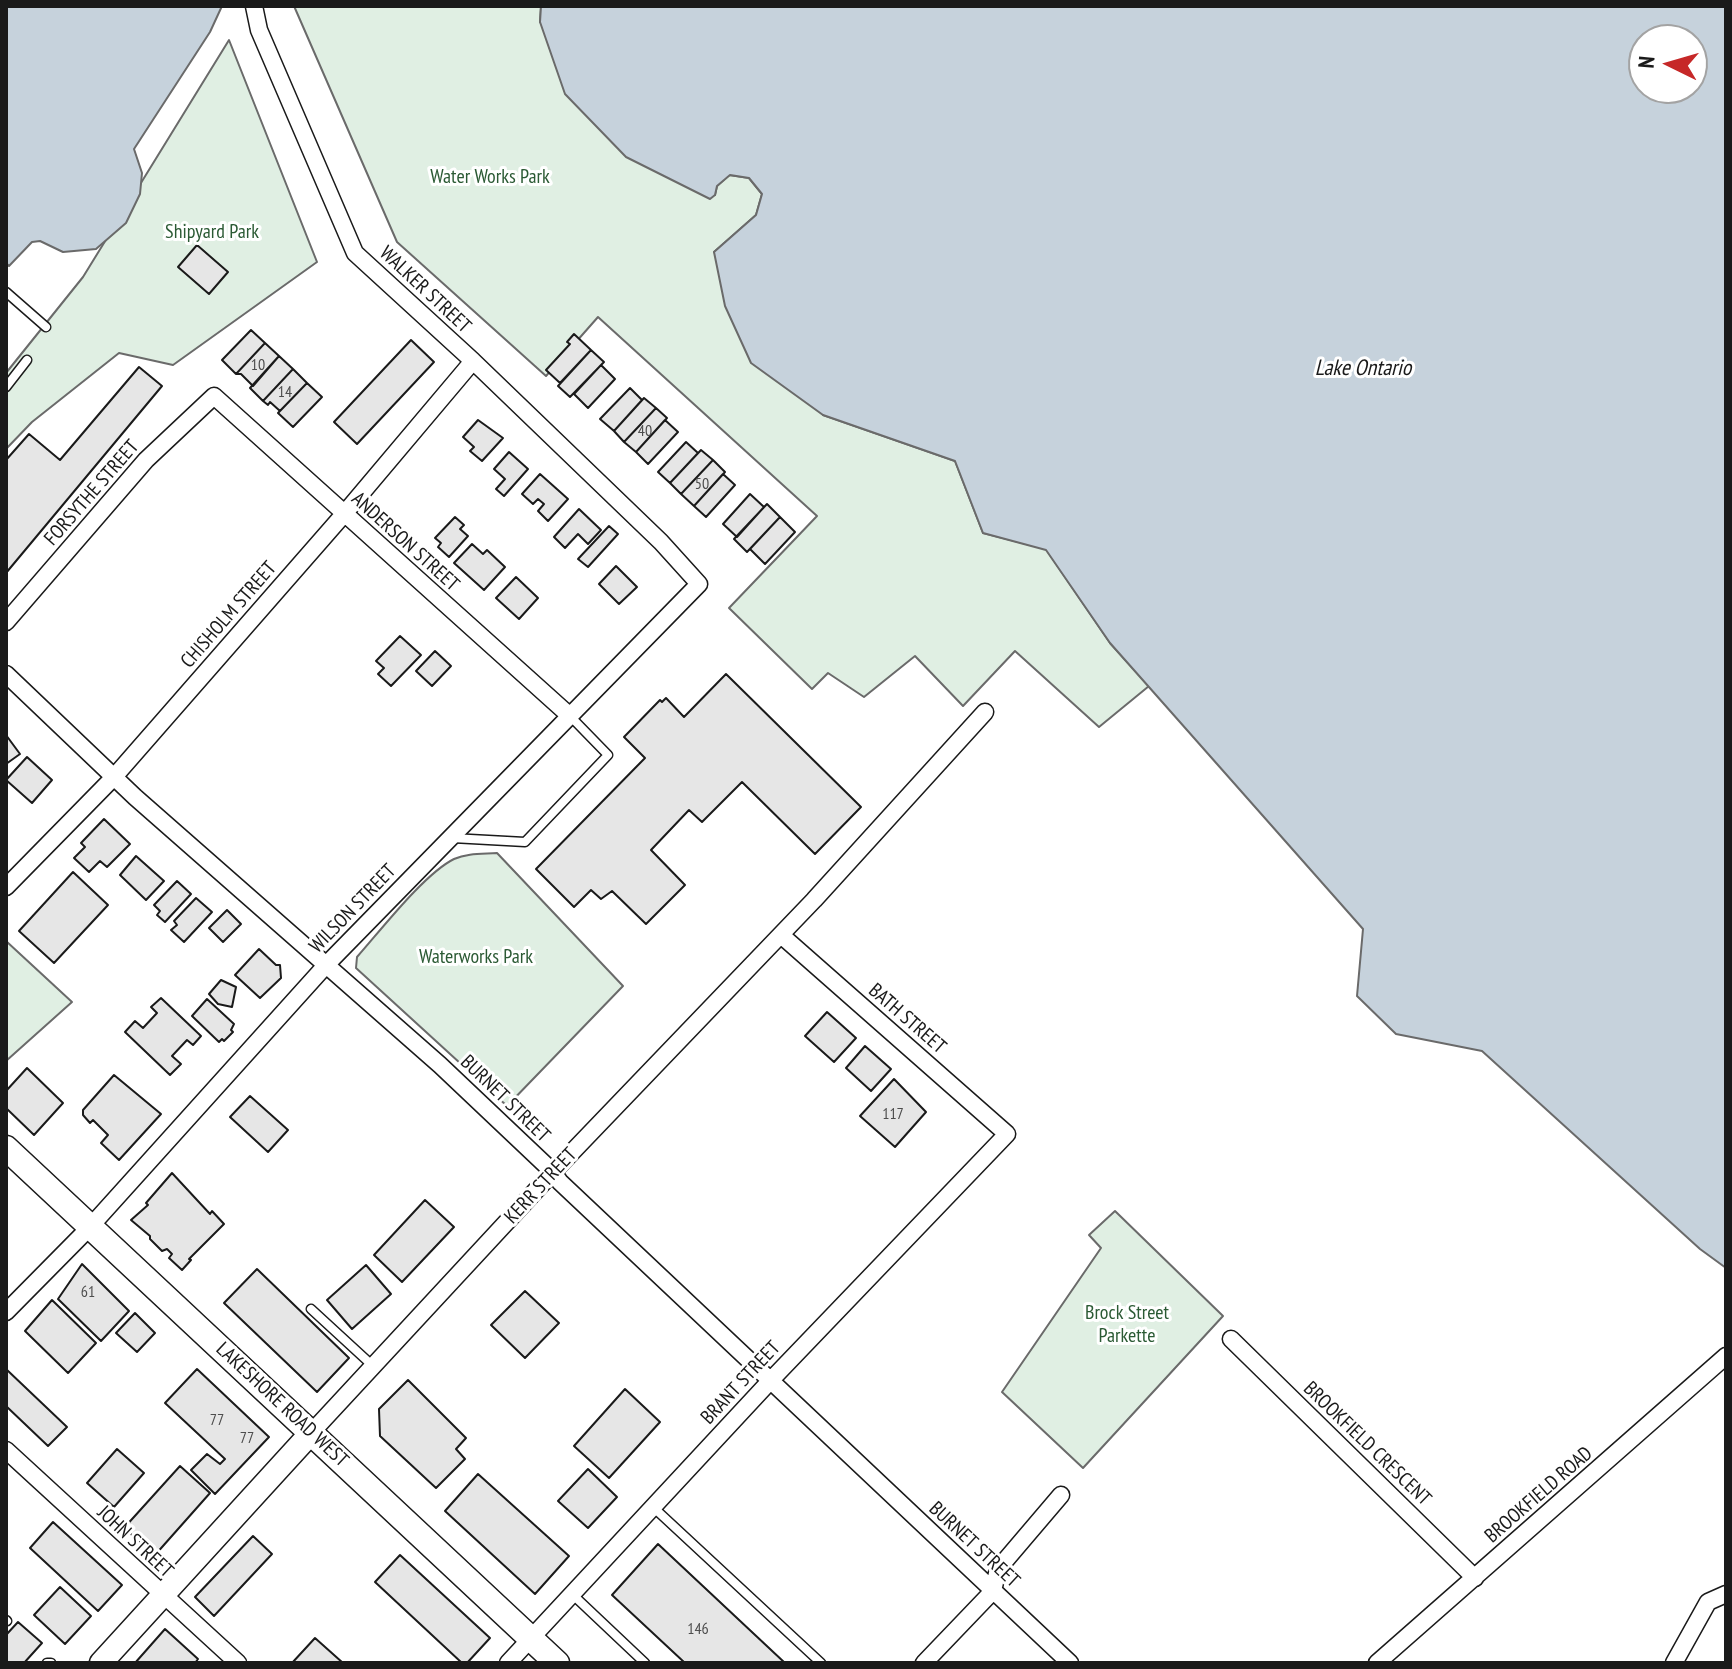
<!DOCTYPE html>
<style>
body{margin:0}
#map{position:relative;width:1732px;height:1669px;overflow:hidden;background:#fff;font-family:"PT Sans Narrow",sans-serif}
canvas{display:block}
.frame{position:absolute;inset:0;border:8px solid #1a1a1a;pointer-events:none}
.north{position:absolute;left:1628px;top:24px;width:80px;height:80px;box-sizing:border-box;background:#fff;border:2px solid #a3a3a3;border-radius:50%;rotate:275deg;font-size:22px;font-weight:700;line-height:32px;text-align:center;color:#1a1a1a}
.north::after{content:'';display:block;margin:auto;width:28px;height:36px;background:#c62828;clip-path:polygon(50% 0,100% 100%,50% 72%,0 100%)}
</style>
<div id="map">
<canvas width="1732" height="1669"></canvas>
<div class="frame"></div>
<div class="north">N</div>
</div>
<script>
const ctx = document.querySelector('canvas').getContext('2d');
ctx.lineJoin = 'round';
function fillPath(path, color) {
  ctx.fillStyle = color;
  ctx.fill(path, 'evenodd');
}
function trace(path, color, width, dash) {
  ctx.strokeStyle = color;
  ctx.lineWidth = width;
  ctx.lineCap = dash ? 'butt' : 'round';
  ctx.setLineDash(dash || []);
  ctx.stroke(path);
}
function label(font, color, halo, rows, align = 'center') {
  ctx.font = font + ' "PT Sans Narrow",sans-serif';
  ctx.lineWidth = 6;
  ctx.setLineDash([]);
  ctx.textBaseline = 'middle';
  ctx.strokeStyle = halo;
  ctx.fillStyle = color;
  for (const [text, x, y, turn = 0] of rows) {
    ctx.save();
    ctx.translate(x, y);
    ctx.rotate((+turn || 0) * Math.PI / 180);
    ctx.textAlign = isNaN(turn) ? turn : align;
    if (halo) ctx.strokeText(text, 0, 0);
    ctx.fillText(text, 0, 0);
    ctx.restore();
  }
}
const green = new Path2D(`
 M 294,6 L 541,6 L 540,22 L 715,195 L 717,186 L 729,175 L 749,178 L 762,194 L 756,215 L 714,252 L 823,415 L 955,461 L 983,533 L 1046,549 L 1110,643 L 1149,686 L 1099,727 L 1015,651 L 963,706 L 915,656 L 864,697 L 828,673 L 812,689 L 729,608 L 817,516 L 598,317 L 546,376 L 397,242 Z
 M 229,40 L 317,262 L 173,365 L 119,353 L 32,422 L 6,449 L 6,373 L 83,277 Z
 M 497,853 L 623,986 L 507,1106 L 356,968 L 357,957 C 381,930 424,874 454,859 C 467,853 482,854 497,853 Z
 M 6,941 L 72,1002 L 6,1061 Z
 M 1115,1211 L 1223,1316 L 1083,1468 L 1002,1392 L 1101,1248 L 1089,1235 Z`);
const water = new Path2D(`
 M 6,6 L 222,6 L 210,32 L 134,149 L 142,173 L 140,194 L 126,223 L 96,249 L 63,252 L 40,241 L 32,242 L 9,266 L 6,263 Z
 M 541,6 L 1726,6 L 1726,1268 L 1700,1249 L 1482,1051 L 1396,1034 L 1357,996 L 1363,929 L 1110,643 L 1046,550 L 983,533 L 955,461 L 823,415 L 751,363 L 725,306 L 714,252 L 756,215 L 762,194 L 749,178 L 730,175 L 717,186 L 715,195 L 710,199 L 626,157 L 565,94 L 540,22 ZM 1644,40 L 1692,40 L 1692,88 L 1644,88 Z`);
const building = new Path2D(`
 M 197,245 L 228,272 L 209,294 L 178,267 Z
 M 251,330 L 265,343 L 236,374 L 222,360 Z
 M 574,334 L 591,350 L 560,383 L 546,370 L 570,344 L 567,342 Z
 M 411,340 L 434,362 L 357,444 L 334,422 Z
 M 265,343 L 279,356 L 253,386 L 241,374 L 236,374 Z
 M 591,350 L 604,362 L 570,397 L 558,386 Z
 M 279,356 L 293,369 L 263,401 L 250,388 Z
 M 601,365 L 615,379 L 588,408 L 574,394 Z
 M 139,367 L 162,386 L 6,573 L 6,460 L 29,434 L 60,460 Z
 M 293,369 L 307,383 L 280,411 L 270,402 L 268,405 L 263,401 Z
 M 307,383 L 322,397 L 293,427 L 278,413 Z
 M 630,388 L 642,400 L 614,431 L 600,419 Z
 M 644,398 L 656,408 L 624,442 L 614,431 Z
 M 656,408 L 667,418 L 636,452 L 624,442 Z
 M 478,420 L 503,438 L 482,461 L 470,451 L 474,447 L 463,437 Z
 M 665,420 L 678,432 L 648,464 L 636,452 Z
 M 686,442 L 698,453 L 670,483 L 658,472 Z
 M 701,450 L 713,460 L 681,494 L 670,483 Z
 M 509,452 L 528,469 L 504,496 L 496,489 L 505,479 L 494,469 Z
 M 713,460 L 725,472 L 694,506 L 681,494 Z
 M 540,474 L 568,499 L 548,521 L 538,511 L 544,504 L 538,499 L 533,504 L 522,494 Z
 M 723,474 L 735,485 L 706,517 L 694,506 Z
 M 750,494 L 764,507 L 737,537 L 723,524 Z
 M 767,504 L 780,517 L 747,552 L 734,539 Z
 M 579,509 L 601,530 L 588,544 L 578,534 L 565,548 L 554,537 Z
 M 455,517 L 464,525 L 460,529 L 468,536 L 449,557 L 438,547 L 441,543 L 435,538 Z
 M 780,517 L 795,532 L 765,564 L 750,549 Z
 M 609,526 L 618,534 L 588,567 L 578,559 Z
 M 472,544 L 483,554 L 487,550 L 505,567 L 484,590 L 454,563 Z
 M 616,566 L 637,587 L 619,604 L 599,584 Z
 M 516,577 L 538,598 L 519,619 L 496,598 Z
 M 400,636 L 421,655 L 391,686 L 378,674 L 384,668 L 376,661 Z
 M 435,651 L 451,666 L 432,686 L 416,671 Z
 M 726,674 L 861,807 L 815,854 L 742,782 L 702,822 L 689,810 L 651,850 L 685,885 L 646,924 L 612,891 L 601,899 L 591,890 L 574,907 L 536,869 L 645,758 L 624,737 L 660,700 L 662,702 L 666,698 L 684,717 Z
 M 6,735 L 20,754 L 6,764 Z
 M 27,757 L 52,780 L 32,803 L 6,780 Z
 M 104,819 L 130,844 L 107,867 L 100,861 L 89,872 L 74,858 L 85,847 L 81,843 Z
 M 136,856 L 164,881 L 146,900 L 120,875 Z
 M 73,872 L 108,905 L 54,963 L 19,931 Z
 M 177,881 L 191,894 L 165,922 L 157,915 L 160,911 L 154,905 Z
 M 196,898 L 212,912 L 184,942 L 171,930 L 177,925 L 174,921 Z
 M 227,910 L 241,924 L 223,942 L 209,928 Z
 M 259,949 L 276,965 L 280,965 L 281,978 L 260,998 L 235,975 Z
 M 221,980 L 236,987 L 232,1007 L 218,1004 L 209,994 Z
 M 161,998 L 201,1036 L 193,1045 L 187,1040 L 172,1056 L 181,1064 L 170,1075 L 125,1032 L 135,1021 L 143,1028 L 157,1013 L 151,1007 Z
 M 207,999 L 234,1024 L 231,1030 L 233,1032 L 224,1041 L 222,1039 L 219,1042 L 192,1016 Z
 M 827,1012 L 856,1038 L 834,1062 L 805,1036 Z
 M 865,1046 L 891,1069 L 871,1091 L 846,1068 Z
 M 27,1068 L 63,1103 L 34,1135 L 6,1108 L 6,1091 Z
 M 114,1075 L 161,1114 L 119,1160 L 101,1143 L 108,1135 L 93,1120 L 90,1123 L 83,1115 L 83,1110 Z
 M 894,1079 L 926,1112 L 895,1147 L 860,1116 Z
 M 250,1096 L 288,1130 L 268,1152 L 230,1117 Z
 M 172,1173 L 210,1214 L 212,1211 L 224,1224 L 189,1259 L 191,1260 L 182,1270 L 169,1258 L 172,1254 L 167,1249 L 162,1251 L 150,1239 L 150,1236 L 131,1220 L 148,1205 L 146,1203 Z
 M 425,1200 L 454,1227 L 402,1282 L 374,1255 Z
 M 82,1264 L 129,1311 L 101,1341 L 58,1299 Z
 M 366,1265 L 391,1294 L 352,1329 L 327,1300 Z
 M 257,1269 L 349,1358 L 317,1392 L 224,1303 Z
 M 525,1291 L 559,1323 L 525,1358 L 491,1325 Z
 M 52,1300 L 96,1343 L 68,1373 L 25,1331 Z
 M 135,1313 L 155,1333 L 137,1352 L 116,1333 Z
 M 6,1369 L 67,1427 L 48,1446 L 6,1406 Z
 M 197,1369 L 269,1437 L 215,1494 L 191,1470 L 207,1454 L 220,1464 L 225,1459 L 165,1403 Z
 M 408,1380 L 466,1438 L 456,1449 L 465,1459 L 436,1488 L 380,1436 L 379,1409 Z
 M 625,1389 L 660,1422 L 609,1478 L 574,1446 Z
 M 117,1449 L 144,1473 L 114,1507 L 87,1483 Z
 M 180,1466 L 210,1493 L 155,1555 L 124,1528 Z
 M 588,1469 L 617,1497 L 588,1528 L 558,1501 Z
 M 478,1474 L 569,1556 L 535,1594 L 445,1511 Z
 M 53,1522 L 122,1585 L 98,1611 L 30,1548 Z
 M 253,1536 L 272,1554 L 214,1616 L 195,1597 Z
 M 658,1544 L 785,1663 L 685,1663 L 612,1595 Z
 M 400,1555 L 490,1638 L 467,1663 L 462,1663 L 375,1582 Z
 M 60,1587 L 91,1616 L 65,1644 L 34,1615 Z
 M 18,1622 L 42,1643 L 24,1663 L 6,1663 L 6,1635 Z
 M 165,1629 L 198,1659 L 195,1663 L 135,1663 Z
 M 315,1638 L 343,1663 L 292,1663 Z`);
const lane = new Path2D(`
 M 6,292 L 46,327
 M 6,387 L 27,360
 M 452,838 L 525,842 L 608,755 L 570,716
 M 311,1309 L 373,1366
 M 653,1507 L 821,1663
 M 572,1594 L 645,1663
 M 6,1620 L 7,1621
 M 47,1663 L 51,1663`);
const street = new Path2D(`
 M 6,622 L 146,460 L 214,396 L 570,716
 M 6,674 L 135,797 L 440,1065 L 553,1172 L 560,1182 L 1070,1663
 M 6,887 L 114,777 L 344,514 L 473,361
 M 6,1312 L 90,1227 L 327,964 L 699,584 L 661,542 L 473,361 L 355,253 L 259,30 L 254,6
 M 1231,1339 L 1475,1578
 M 311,1433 L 553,1172 L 814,900 L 985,712
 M 6,1450 L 238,1663
 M 508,1663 L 771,1380 L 1007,1134 L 781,935
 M 924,1663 L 993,1591 L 998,1569 L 1061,1495
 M 1377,1663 L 1726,1356
 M 1674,1663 L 1708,1602 L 1726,1594`);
const secondary = new Path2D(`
 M 101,1663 L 311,1433`);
const primary = new Path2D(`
 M 6,1148 L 557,1663`);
const numberNames = [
 ["10",258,365],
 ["14",285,392],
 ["40",645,431],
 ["50",702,484],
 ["117",893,1114],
 ["61",88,1292],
 ["77",217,1420],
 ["77",247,1438],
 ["146",698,1629]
];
const parkNames = [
 ["Water Works Park",490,177],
 ["Shipyard Park",212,232],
 ["Waterworks Park",476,957],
 ["Brock Street",1127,1313],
 ["Parkette",1127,1336]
];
const streetNames = [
 ["WALKER STREET",425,290,43],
 ["FORSYTHE STREET",92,493,-49],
 ["ANDERSON STREET",405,542,42],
 ["CHISHOLM STREET",229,615,-49],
 ["WILSON STREET",353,909,-46],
 ["BATH STREET",907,1019,41],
 ["BURNET STREET",505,1099,44],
 ["KERR STREET",541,1186,-47],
 ["BRANT STREET",741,1383,-47],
 ["LAKESHORE ROAD WEST",282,1405,43],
 ["BROOKFIELD CRESCENT",1367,1444,44],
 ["BROOKFIELD ROAD",1539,1495,-41],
 ["JOHN STREET",135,1542,43],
 ["BURNET STREET",974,1545,43]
];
const waterNames = [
 ["Lake Ontario",1363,369]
];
fillPath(green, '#e0efe3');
trace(green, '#6a6a6a', 2);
fillPath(water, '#c6d2dc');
trace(water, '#6a6a6a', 2);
fillPath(building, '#e6e6e6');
trace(building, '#1a1a1a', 2);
trace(lane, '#1a1a1a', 11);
trace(street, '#1a1a1a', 19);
trace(secondary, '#1a1a1a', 25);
trace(primary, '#1a1a1a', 27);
trace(lane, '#fff', 8);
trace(street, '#fff', 16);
trace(secondary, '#fff', 22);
trace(primary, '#fff', 24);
label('16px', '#4d4d4d', null, numberNames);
label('20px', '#2b5a34', '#fff', parkNames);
label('20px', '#1a1a1a', '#fff', streetNames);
label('italic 22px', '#1a1a1a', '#fff', waterNames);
</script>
